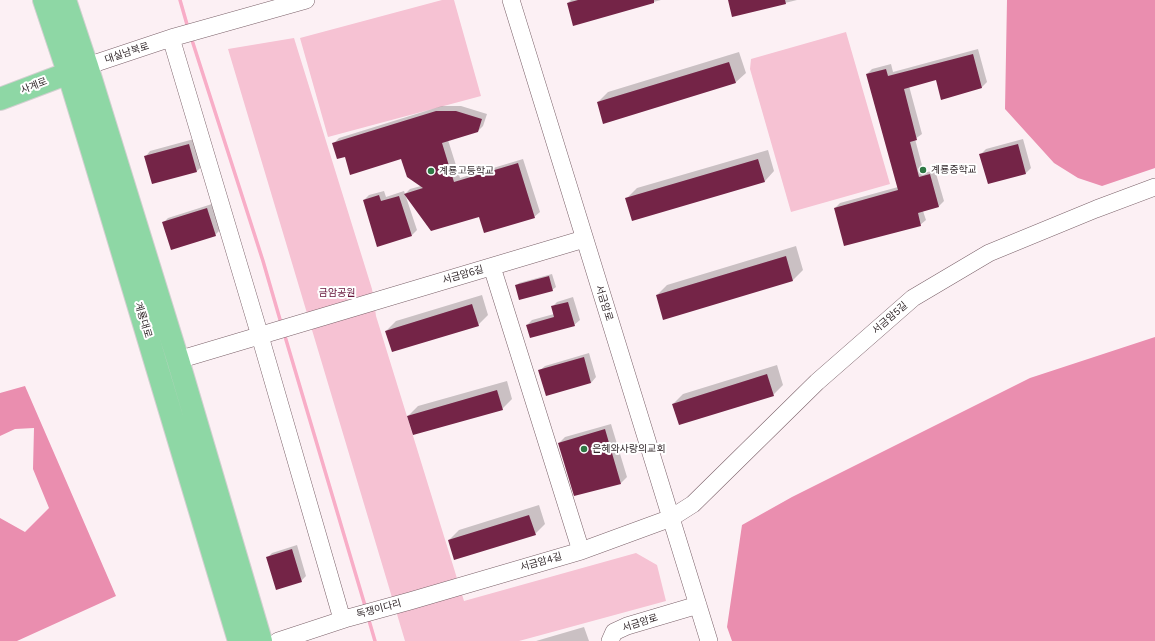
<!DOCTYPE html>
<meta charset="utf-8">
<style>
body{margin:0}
canvas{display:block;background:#fcf0f4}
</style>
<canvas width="1155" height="641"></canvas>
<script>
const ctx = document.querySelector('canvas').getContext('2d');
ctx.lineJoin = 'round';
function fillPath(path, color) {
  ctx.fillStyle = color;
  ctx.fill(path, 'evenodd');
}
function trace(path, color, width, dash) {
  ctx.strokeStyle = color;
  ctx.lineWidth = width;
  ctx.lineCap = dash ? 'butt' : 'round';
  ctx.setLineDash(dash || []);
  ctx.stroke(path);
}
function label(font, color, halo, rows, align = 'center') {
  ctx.font = font + ' Figtree,"Noto Sans KR",sans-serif';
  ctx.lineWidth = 4;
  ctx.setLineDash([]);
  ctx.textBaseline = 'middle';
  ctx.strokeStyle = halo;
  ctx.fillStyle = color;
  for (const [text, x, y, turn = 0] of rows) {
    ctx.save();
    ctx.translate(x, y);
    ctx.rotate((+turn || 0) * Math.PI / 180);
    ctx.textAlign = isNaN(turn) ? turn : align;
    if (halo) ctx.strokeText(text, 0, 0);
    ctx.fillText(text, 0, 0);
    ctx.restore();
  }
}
const green = new Path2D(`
 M 442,0 L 454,0 L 481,96 L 328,137 L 300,38 Z
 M 846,32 L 890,184 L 791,212 L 750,69 L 751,59 Z
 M 294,38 L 372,289 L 376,316 L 464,601 L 636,553 L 657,565 L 666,601 L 519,641 L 405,641 L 228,49 Z`);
const forest = new Path2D(`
 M 1007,0 L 1155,0 L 1155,168 L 1102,186 L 1078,178 L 1054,163 L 1005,109 Z
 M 1155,337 L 1155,641 L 732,641 L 727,627 L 742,525 L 792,497 L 1030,378 Z
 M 25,386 L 116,596 L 17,641 L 0,641 L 0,518 L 25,532 L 49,508 L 33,469 L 34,428 L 15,429 L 0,436 L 0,393 Z`);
const shadow = new Path2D(`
 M 571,0 L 661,0 L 574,24 L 568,3 Z
 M 729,0 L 797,0 L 733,16 Z
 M 978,49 L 987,82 L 982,87 L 942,98 L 936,79 L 909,86 L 922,134 L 915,139 L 924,173 L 935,170 L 944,201 L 938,207 L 923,211 L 926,220 L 920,225 L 835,208 L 840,203 L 898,187 L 867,74 L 872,69 L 891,64 L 893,72 Z
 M 739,52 L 746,73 L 736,82 L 598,102 L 608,92 Z
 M 442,106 L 461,106 L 487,114 L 483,126 L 478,131 L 448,140 L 460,178 L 523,159 L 540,212 L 534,217 L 480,215 L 405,194 L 410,189 L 421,186 L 401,158 L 345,156 L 334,143 L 339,138 Z
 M 194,139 L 202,166 L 197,171 L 153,183 L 145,157 L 150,151 Z
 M 1023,139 L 1031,168 L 1026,173 L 988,183 L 981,154 L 986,149 Z
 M 768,150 L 774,171 L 765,181 L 627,198 L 637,188 Z
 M 384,191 L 386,197 L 404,191 L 417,230 L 412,235 L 364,200 L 369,195 Z
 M 212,204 L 220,230 L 215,235 L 163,223 L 168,218 Z
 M 796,246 L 803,270 L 793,280 L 657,295 L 667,285 Z
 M 552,274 L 556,287 L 552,290 L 516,286 L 519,283 Z
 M 482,295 L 488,315 L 478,325 L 386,331 L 396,321 Z
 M 573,297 L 580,320 L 574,325 L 527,325 L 532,320 L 554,314 L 552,307 L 557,302 Z
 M 589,353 L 596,377 L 591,383 L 539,371 L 545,366 Z
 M 777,365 L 783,385 L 773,395 L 673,404 L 683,394 Z
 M 507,381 L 512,399 L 502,409 L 408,416 L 418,406 Z
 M 611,424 L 627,477 L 621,483 L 559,443 L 565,437 Z
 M 539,505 L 545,524 L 535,534 L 449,540 L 459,530 Z
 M 297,545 L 306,576 L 301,581 L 267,558 L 272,553 Z
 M 584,627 L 589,641 L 536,641 Z`);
const stream = new Path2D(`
 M 180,0 L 188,28
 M 191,37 L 263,261 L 281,323
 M 284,333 L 366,609
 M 368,617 L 375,641`);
const building = new Path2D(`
 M 578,0 L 654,0 L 654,3 L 573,26 L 567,3 Z
 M 728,0 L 785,0 L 786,4 L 732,17 Z
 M 973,54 L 982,88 L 941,100 L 936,80 L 904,89 L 917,140 L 910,142 L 919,177 L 930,174 L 939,207 L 918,213 L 921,226 L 844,246 L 834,208 L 898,190 L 866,74 L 886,69 L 888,76 Z
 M 729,62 L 736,83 L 603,124 L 597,102 Z
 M 436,111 L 456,111 L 482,119 L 478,132 L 442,143 L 454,182 L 518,163 L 535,218 L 484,233 L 479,217 L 431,231 L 404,194 L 423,188 L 407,177 L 401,159 L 350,175 L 345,157 L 337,159 L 332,143 Z
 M 189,144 L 197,172 L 152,184 L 144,156 Z
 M 1018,144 L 1026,174 L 988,184 L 979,154 Z
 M 758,159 L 765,182 L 632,221 L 625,198 Z
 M 379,195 L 381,201 L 399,196 L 412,236 L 377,247 L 363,200 Z
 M 207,208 L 216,236 L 171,250 L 162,222 Z
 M 786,256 L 793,281 L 663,320 L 656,295 Z
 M 549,276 L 553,291 L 519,300 L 515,285 Z
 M 568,302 L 575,326 L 530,338 L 526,325 L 554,317 L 551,306 Z
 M 472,304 L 479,326 L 392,352 L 385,331 Z
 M 584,357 L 591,383 L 546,396 L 538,370 Z
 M 767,374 L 774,396 L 679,425 L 672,404 Z
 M 497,390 L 503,410 L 413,435 L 407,416 Z
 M 605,429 L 621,484 L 574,496 L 558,443 Z
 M 529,515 L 536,535 L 454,560 L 448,540 Z
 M 292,549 L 302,582 L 276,590 L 266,557 Z`);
const minor = new Path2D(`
 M 511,0 L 709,641
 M 171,38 L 260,336 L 342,619
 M 87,66 L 171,38 L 306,0
 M 492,267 L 581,551
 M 178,360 L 584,239
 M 278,641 L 348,618 L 410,601 L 581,551 L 671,518 L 693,504 L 817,382 L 913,298 L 989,253 L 1096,209 L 1155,187
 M 610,641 L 614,632 L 627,626 L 698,605`);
const major = new Path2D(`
 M 44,0 L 68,72 L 93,154 L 239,641
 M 65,0 L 87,66 L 178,360 L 261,641
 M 0,99 L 82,68`);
const markers = [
 [923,170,4,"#2f7744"],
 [431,171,4,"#2f7744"],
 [584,449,4,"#2f7744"]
];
const streetNames = [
 ["대실남북로",127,53,-18],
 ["사계로",34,86,-21],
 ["서금암6길",463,275,-16],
 ["서금암로",604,303,73],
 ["서금암5길",890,318,-41],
 ["계룡대로",143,320,73],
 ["서금암4길",541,562,-16],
 ["독쟁이다리",379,609,-15],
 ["서금암로",640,623,-18]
];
const poiNames = [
 ["계룡중학교",931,170],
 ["계룡고등학교",439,171],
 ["은혜와사랑의교회",592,449]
];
const parkNames = [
 ["금암공원",337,293]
];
fillPath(green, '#f6c2d3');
fillPath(forest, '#ea8eaf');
fillPath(shadow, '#0003');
trace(stream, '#f8adc7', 3.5);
fillPath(building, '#742447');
trace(minor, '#7b626a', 18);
trace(major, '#d2d0d0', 24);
trace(minor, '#fff', 17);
trace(major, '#8ed7a5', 22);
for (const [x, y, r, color] of markers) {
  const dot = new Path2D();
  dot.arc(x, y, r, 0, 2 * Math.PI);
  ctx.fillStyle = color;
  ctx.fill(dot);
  trace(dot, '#fff', 1.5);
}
label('10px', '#32282b', '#fff', streetNames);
label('10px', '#32282b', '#fff', poiNames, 'left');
label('10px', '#641339', '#fff', parkNames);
</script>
